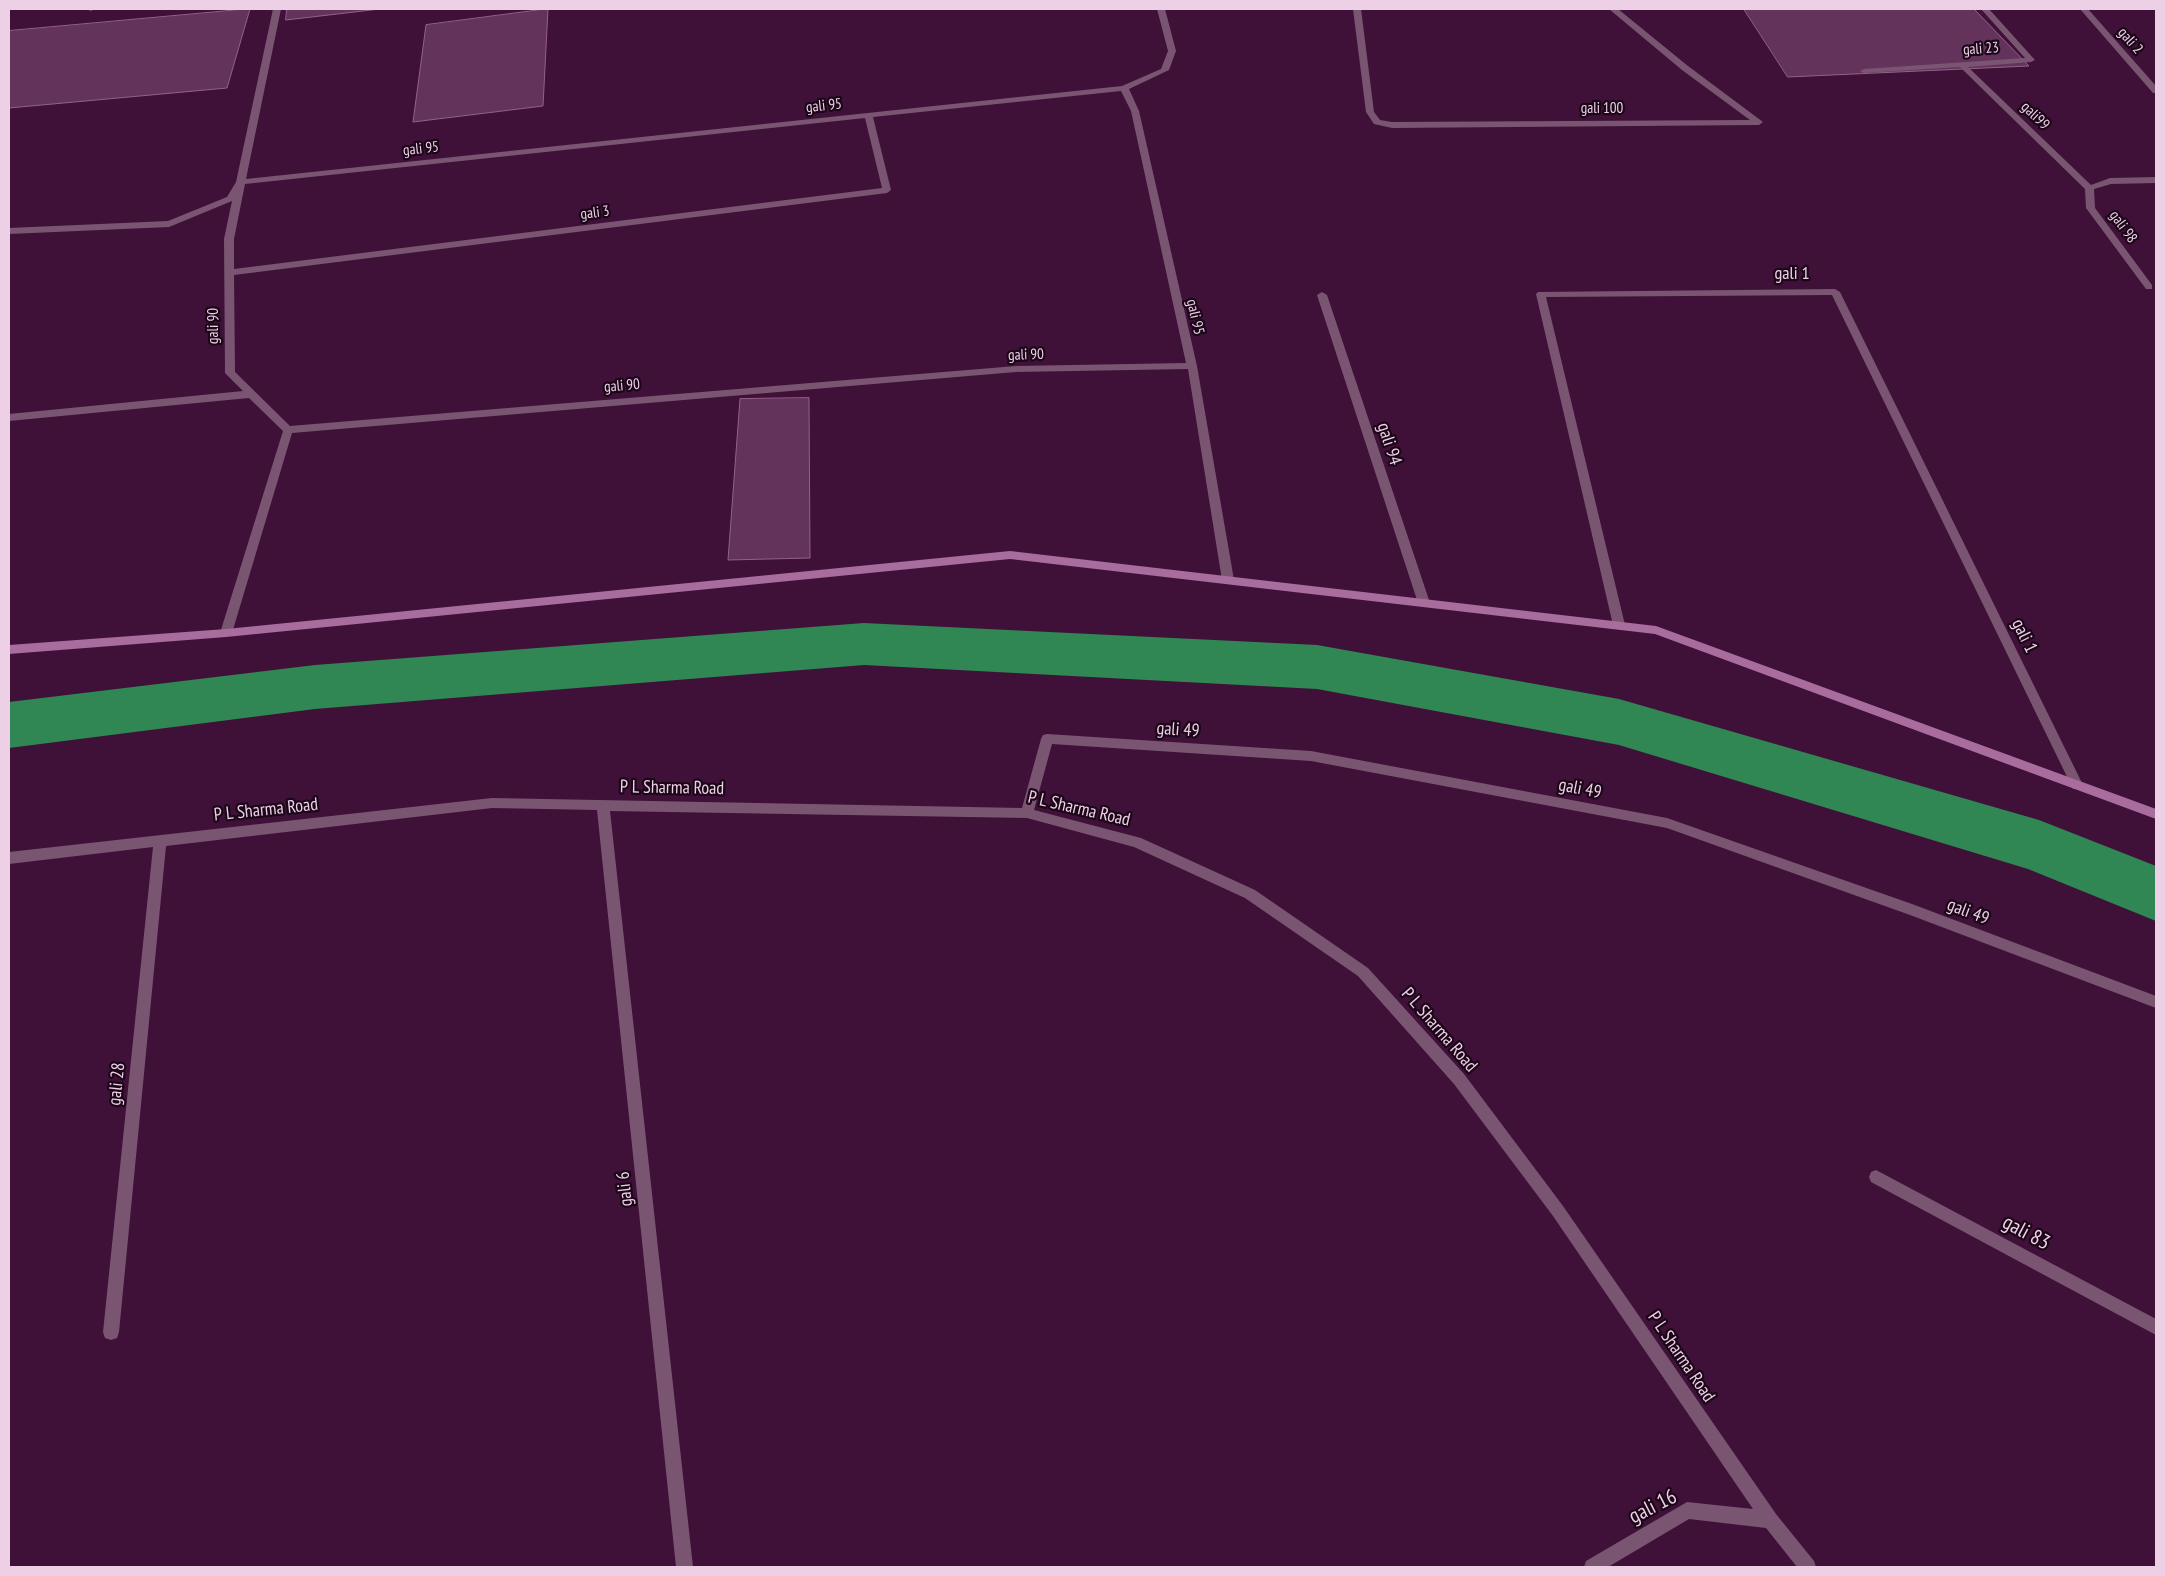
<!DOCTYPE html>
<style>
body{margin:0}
#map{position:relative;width:2165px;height:1576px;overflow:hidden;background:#3f1139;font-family:"PT Sans Narrow",sans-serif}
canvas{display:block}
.frame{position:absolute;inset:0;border:10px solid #edcfe6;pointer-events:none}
</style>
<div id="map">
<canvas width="2165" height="1576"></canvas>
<div class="frame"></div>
</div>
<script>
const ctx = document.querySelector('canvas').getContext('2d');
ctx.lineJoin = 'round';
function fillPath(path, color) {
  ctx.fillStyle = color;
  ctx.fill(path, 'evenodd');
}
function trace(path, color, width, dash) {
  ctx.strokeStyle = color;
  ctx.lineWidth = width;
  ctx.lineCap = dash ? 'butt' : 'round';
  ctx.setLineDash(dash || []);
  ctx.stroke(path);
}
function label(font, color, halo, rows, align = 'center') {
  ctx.font = font + ' "PT Sans Narrow",sans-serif';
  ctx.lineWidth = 4.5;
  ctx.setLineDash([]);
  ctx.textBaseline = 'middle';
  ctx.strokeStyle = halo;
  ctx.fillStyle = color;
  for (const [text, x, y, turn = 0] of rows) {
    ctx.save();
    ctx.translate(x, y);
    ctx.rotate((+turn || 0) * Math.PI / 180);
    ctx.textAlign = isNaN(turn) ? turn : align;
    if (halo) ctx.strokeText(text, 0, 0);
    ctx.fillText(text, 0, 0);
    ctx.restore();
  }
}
const canal = new Path2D(`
 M 864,623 L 1317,645 L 1619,699 L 2039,820 L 2156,866 L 2156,921 L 2028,869 L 1619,745 L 1317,689 L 864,665 L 315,709 L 9,748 L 9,702 L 315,665 Z`);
const building = new Path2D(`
 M 250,9 L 227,88 L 9,108 L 9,31 Z
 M 287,9 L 380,9 L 286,20 Z
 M 548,9 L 543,106 L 413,122 L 426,25 Z
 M 1744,9 L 1974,9 L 2029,66 L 1788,77 Z
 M 809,398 L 810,558 L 728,560 L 740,399 Z`);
const street = new Path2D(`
 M 86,9 L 95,9 L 91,11 Z
 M 273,9 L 281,9 L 246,179 L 1122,86 L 1161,69 L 1168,51 L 1157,9 L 1165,9 L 1176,51 L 1169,70 L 1129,89 L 1139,111 L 1197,366 L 1234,580 L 1232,583 L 1224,583 L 1222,580 L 1188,369 L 1016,372 L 292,433 L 232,633 L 230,636 L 222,636 L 220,633 L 283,431 L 249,398 L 9,421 L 9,414 L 243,391 L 225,373 L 224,239 L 232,201 L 169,227 L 9,234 L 9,228 L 168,221 L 227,197 L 236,182 ZM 1121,91 L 1131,111 L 1186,363 L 1016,366 L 290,426 L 235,372 L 234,275 L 887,193 L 891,190 L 873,117 ZM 865,118 L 882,188 L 234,269 L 234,239 L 245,184 Z
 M 1353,9 L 1361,9 L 1374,112 L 1380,120 L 1392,122 L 1750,120 L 1682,70 L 1609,9 L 1618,9 L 1688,66 L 1763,122 L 1759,125 L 1392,128 L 1374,124 L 1366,112 Z
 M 1981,9 L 1989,9 L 2035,60 L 2031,62 L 1968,67 L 2091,185 L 2110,178 L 2156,177 L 2156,183 L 2111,184 L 2094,189 L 2095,208 L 2152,285 L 2152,289 L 2146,289 L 2086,208 L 2085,189 L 1960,67 L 1864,73 L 1860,71 L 1864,69 L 2025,58 Z
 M 2080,9 L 2088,9 L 2156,86 L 2156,93 L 2153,93 Z
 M 1835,289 L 1840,292 L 2083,785 L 2081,789 L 2073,789 L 1832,295 L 1546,297 L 1625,625 L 1619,629 L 1613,625 L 1536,294 L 1538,292 Z
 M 1322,292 L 1327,295 L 1430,603 L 1428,606 L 1424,607 L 1418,603 L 1317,295 Z
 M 1047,734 L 1311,751 L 1667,818 L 1912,904 L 2156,996 L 2156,1008 L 1910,915 L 1667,828 L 1311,761 L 1052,744 L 1034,810 L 1141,838 L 1255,890 L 1368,968 L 1464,1074 L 1563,1206 L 1776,1514 L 1814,1561 L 1816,1567 L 1797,1567 L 1766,1528 L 1689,1519 L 1608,1567 L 1584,1567 L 1586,1561 L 1687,1502 L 1753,1509 L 1553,1216 L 1454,1084 L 1358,976 L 1245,898 L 1134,847 L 1027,818 L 610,811 L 693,1567 L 676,1567 L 597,810 L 492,808 L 166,846 L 119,1332 L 117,1338 L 111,1340 L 105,1338 L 103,1332 L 153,847 L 9,864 L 9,852 L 492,798 L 1022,808 L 1041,739 L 1043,735 Z
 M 1876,1170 L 2156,1319 L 2156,1335 L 1871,1182 L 1869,1177 L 1871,1172 Z`);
const secondary = new Path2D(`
 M 1010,551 L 1656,626 L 2156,809 L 2156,819 L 1655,634 L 1010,559 L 226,637 L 9,654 L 9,645 L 226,629 Z`);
const farStreetnames = [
 ["gali 2",2130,41,49],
 ["gali 23",1981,49,-4],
 ["gali 95",824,106,-6],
 ["gali 100",1602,109],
 ["gali99",2035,116,44],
 ["gali 95",421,149,-6],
 ["gali 3",595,213,-7],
 ["gali 98",2123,227,54],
 ["gali 95",1195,317,77],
 ["gali 90",214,326,-90],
 ["gali 90",1026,355,-2],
 ["gali 90",622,386,-5]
];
const streetNames = [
 ["gali 1",1792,274],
 ["gali 94",1389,444,72],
 ["gali 1",2024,636,64],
 ["gali 49",1178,730,4],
 ["P L Sharma Road",672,788,1],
 ["gali 49",1580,789,11],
 ["P L Sharma Road",1079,809,13],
 ["P L Sharma Road",266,810,-6],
 ["gali 49",1968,912,21],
 ["P L Sharma Road",1439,1030,49],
 ["gali 28",117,1084,-84],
 ["gali 6",625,1189,-96],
 ["P L Sharma Road",1681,1357,56]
];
const nearStreetnames = [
 ["gali 83",2026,1233,28],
 ["gali 16",1653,1507,-27]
];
fillPath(canal, '#308754');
fillPath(building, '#64335b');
trace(building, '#95608a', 1);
fillPath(street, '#7a5572');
fillPath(secondary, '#a86d9d');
label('15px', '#edcfe6', '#1b0718', farStreetnames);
label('18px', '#edcfe6', '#1b0718', streetNames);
label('21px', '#edcfe6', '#1b0718', nearStreetnames);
</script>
